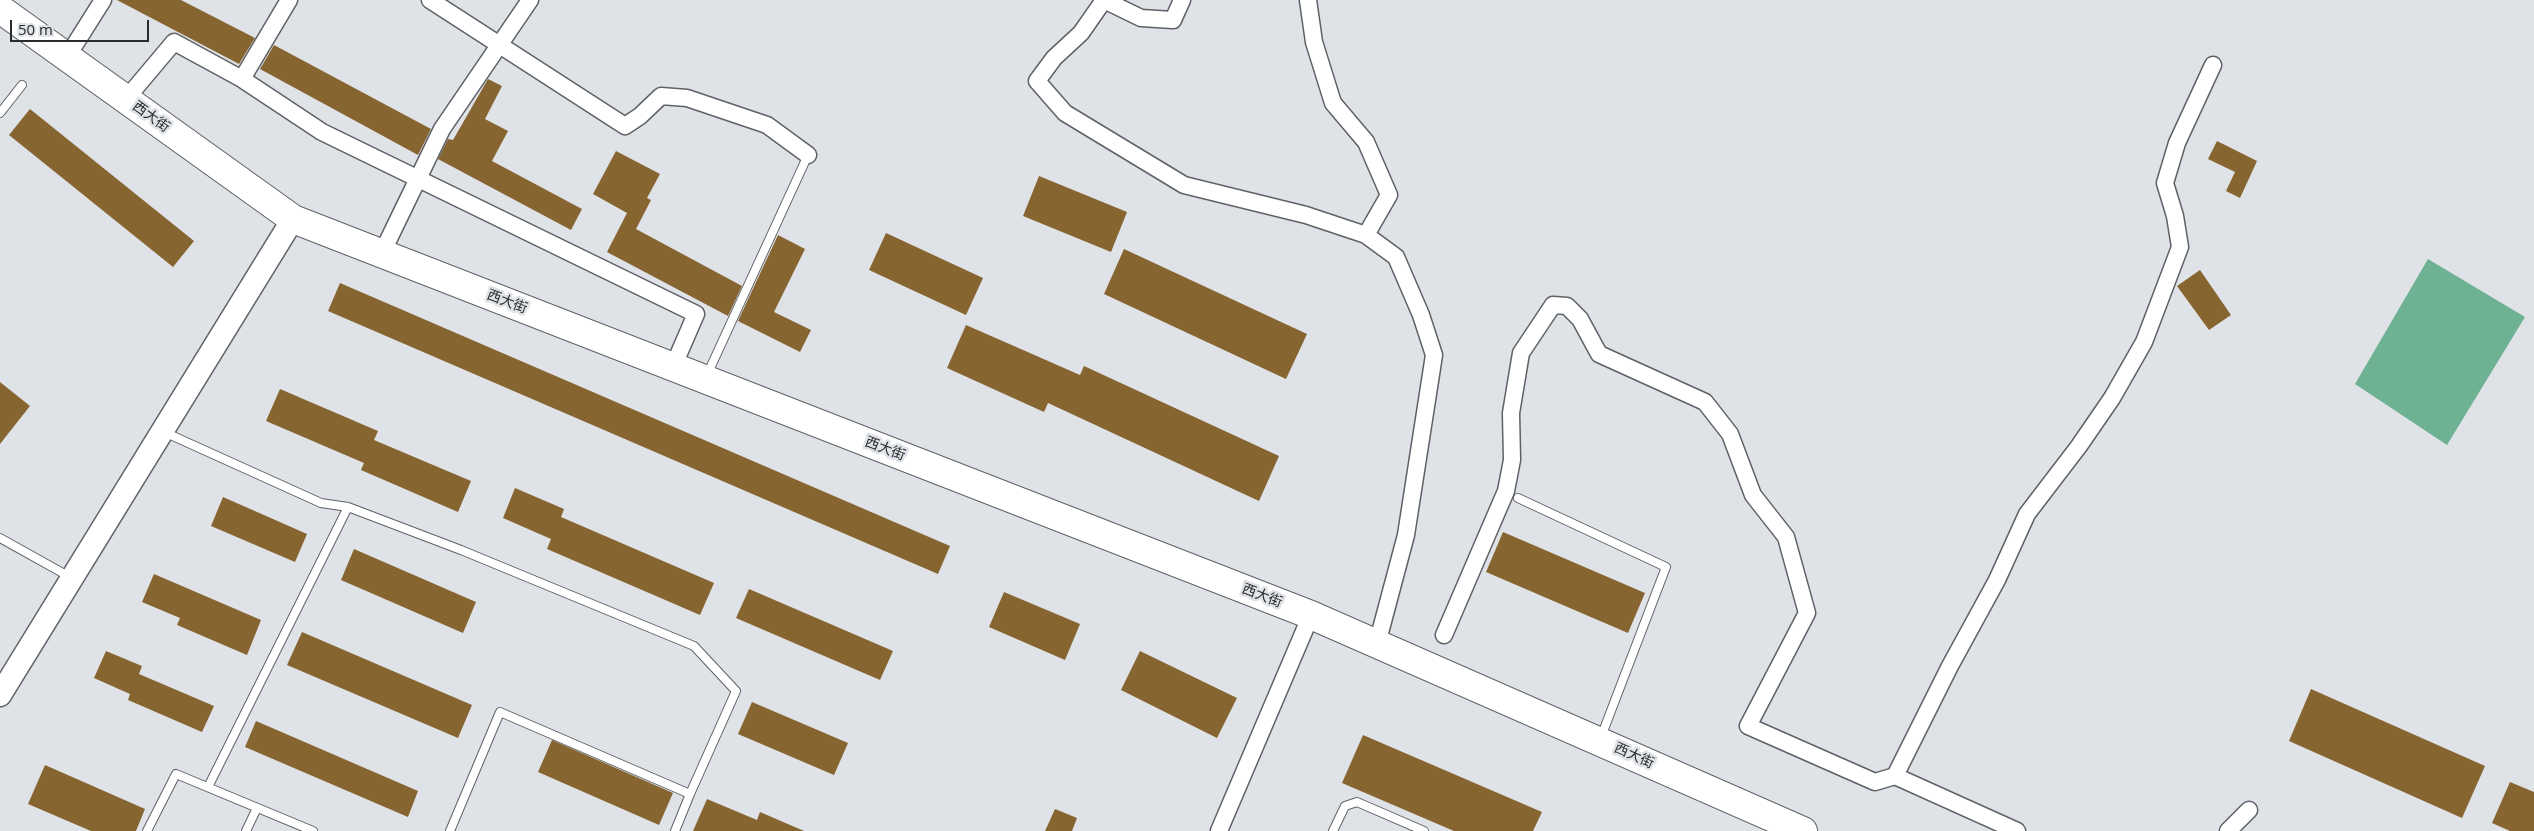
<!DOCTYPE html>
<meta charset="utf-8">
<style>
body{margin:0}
#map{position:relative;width:2534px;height:831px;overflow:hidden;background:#dfe2e7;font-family:"Open Sans",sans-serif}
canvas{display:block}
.scale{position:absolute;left:10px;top:20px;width:139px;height:22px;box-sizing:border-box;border:2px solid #282a2b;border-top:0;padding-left:6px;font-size:15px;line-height:18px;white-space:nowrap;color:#282a2b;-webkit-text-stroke:4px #dfe2e7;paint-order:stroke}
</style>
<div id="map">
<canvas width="2534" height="831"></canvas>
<div class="scale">50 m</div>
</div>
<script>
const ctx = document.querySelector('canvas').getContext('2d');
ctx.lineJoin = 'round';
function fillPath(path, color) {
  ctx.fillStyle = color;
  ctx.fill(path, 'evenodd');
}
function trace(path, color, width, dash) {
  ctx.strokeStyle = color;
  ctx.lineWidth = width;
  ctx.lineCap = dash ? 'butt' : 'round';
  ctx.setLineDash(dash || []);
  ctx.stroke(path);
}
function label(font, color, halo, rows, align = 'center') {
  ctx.font = font + ' "Open Sans","Noto Sans SC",sans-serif';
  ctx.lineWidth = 5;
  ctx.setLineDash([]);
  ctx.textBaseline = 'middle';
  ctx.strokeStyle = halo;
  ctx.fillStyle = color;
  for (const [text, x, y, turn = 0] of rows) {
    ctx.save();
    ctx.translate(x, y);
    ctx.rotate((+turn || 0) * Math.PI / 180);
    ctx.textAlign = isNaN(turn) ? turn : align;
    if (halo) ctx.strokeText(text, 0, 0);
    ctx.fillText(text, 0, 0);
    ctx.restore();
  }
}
const forest = new Path2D(`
 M 2428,259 L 2525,317 L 2447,445 L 2355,384 Z`);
const building = new Path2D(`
 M 117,0 L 181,0 L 255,38 L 239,64 Z
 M 274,45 L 431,129 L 418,155 L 260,69 Z
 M 488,79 L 502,86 L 485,119 L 508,131 L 492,161 L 582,209 L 571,230 L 438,159 L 448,139 L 453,140 Z
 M 30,109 L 194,241 L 173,267 L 9,135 Z
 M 2217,141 L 2257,161 L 2240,198 L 2226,191 L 2235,172 L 2208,159 Z
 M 616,151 L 660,174 L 647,198 L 651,200 L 636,229 L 742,286 L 728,316 L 607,252 L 627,213 L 593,194 Z
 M 1039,176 L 1127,212 L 1111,252 L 1023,216 Z
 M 886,233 L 983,278 L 966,315 L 869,270 Z
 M 778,235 L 805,249 L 774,312 L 811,330 L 800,352 L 738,321 Z
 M 1124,249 L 1307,334 L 1286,379 L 1104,294 Z
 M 2200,270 L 2231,315 L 2209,330 L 2177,286 Z
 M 340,283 L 950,546 L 938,574 L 328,311 Z
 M 966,325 L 1080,375 L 1084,366 L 1279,456 L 1259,501 L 1048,403 L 1044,412 L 947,368 Z
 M 0,382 L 30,406 L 0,444 Z
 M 280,389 L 378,431 L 374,440 L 471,481 L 458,512 L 361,470 L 364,463 L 266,421 Z
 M 515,488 L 564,509 L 561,517 L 714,583 L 700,615 L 547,549 L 551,539 L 503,518 Z
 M 223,497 L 307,534 L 295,562 L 211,526 Z
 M 1503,532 L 1645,593 L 1628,633 L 1486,572 Z
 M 354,549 L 476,602 L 463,633 L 341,580 Z
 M 154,574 L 261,620 L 247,655 L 177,625 L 180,618 L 142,602 Z
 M 749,589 L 893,651 L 880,680 L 736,618 Z
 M 1004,592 L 1080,624 L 1065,660 L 989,627 Z
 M 302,632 L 472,705 L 458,738 L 287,665 Z
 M 106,651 L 142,666 L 139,674 L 214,706 L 202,732 L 128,700 L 130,694 L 94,678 Z
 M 1140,651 L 1237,698 L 1217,738 L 1121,690 Z
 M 2311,689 L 2485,766 L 2462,818 L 2289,741 Z
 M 752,702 L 848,743 L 834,775 L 738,734 Z
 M 256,721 L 418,791 L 408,817 L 245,747 Z
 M 1363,735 L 1542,812 L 1533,831 L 1454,831 L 1342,783 Z
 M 552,740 L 673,793 L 659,825 L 538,772 Z
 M 45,765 L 145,809 L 136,831 L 91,831 L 28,804 Z
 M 2510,782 L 2534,792 L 2534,831 L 2510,831 L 2492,823 Z
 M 707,799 L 757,820 L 760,812 L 804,831 L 693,831 Z
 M 1055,809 L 1077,818 L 1072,831 L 1045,831 Z`);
const lane = new Path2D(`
 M 0,113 L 22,85
 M 707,375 L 808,155
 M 164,432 L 321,503 L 348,507 L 461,550 L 694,646 L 736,691 L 690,794 L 500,712 L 450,831
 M 1518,498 L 1666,567 L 1601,737
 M 0,538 L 70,577
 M 208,787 L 348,507
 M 147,831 L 176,774 L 313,831
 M 246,831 L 257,808
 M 675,831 L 690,794
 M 1333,831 L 1345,806 L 1357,802 L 1424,831`);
const street = new Path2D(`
 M 430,0 L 625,126 L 640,116 L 661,96 L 687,98 L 767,125 L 808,155
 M 1104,0 L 1081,33 L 1054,58 L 1037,81 L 1065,113 L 1184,185 L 1306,215 L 1366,235 L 1396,257 L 1421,315 L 1434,355 L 1406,535 L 1377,644
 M 1104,0 L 1141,18 L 1173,20 L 1182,0
 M 1308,0 L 1314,42 L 1333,103 L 1366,142 L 1389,195 L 1366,235
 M 67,57 L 103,0
 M 242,79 L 289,0
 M 126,99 L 174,42 L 242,79 L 322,132 L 696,314 L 673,367
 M 382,253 L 442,129 L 530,0
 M 1444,635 L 1506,491 L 1512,460 L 1511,413 L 1521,353 L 1553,305 L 1567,306 L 1580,319 L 1599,354 L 1705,402 L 1730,434 L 1753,495 L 1786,537 L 1807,613 L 1748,726 L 1875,782 L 1895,776 L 2017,831
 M 1895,776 L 1950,666 L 1997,580 L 2027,514 L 2079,446 L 2112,398 L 2144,342 L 2180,247 L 2175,216 L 2165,183 L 2177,143 L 2213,65
 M 1219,831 L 1311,615
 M 2228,831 L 2249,810`);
const secondary = new Path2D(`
 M 0,695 L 293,219`);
const highway = new Path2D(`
 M 0,9 L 293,219 L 1311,615 L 1803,831`);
const streetNames = [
 ["西大街",151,117,36],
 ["西大街",507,302,21],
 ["西大街",885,449,21],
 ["西大街",1262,596,21],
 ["西大街",1634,756,24]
];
fillPath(forest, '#6fb193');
fillPath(building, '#866531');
trace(lane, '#5e6165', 10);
trace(street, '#5e6165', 19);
trace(secondary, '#5e6165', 25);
trace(highway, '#5e6165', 30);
trace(lane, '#fff', 8);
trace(street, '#fff', 16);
trace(secondary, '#fff', 22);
trace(highway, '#fff', 28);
label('14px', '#282a2b', '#dfe2e7', streetNames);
</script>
